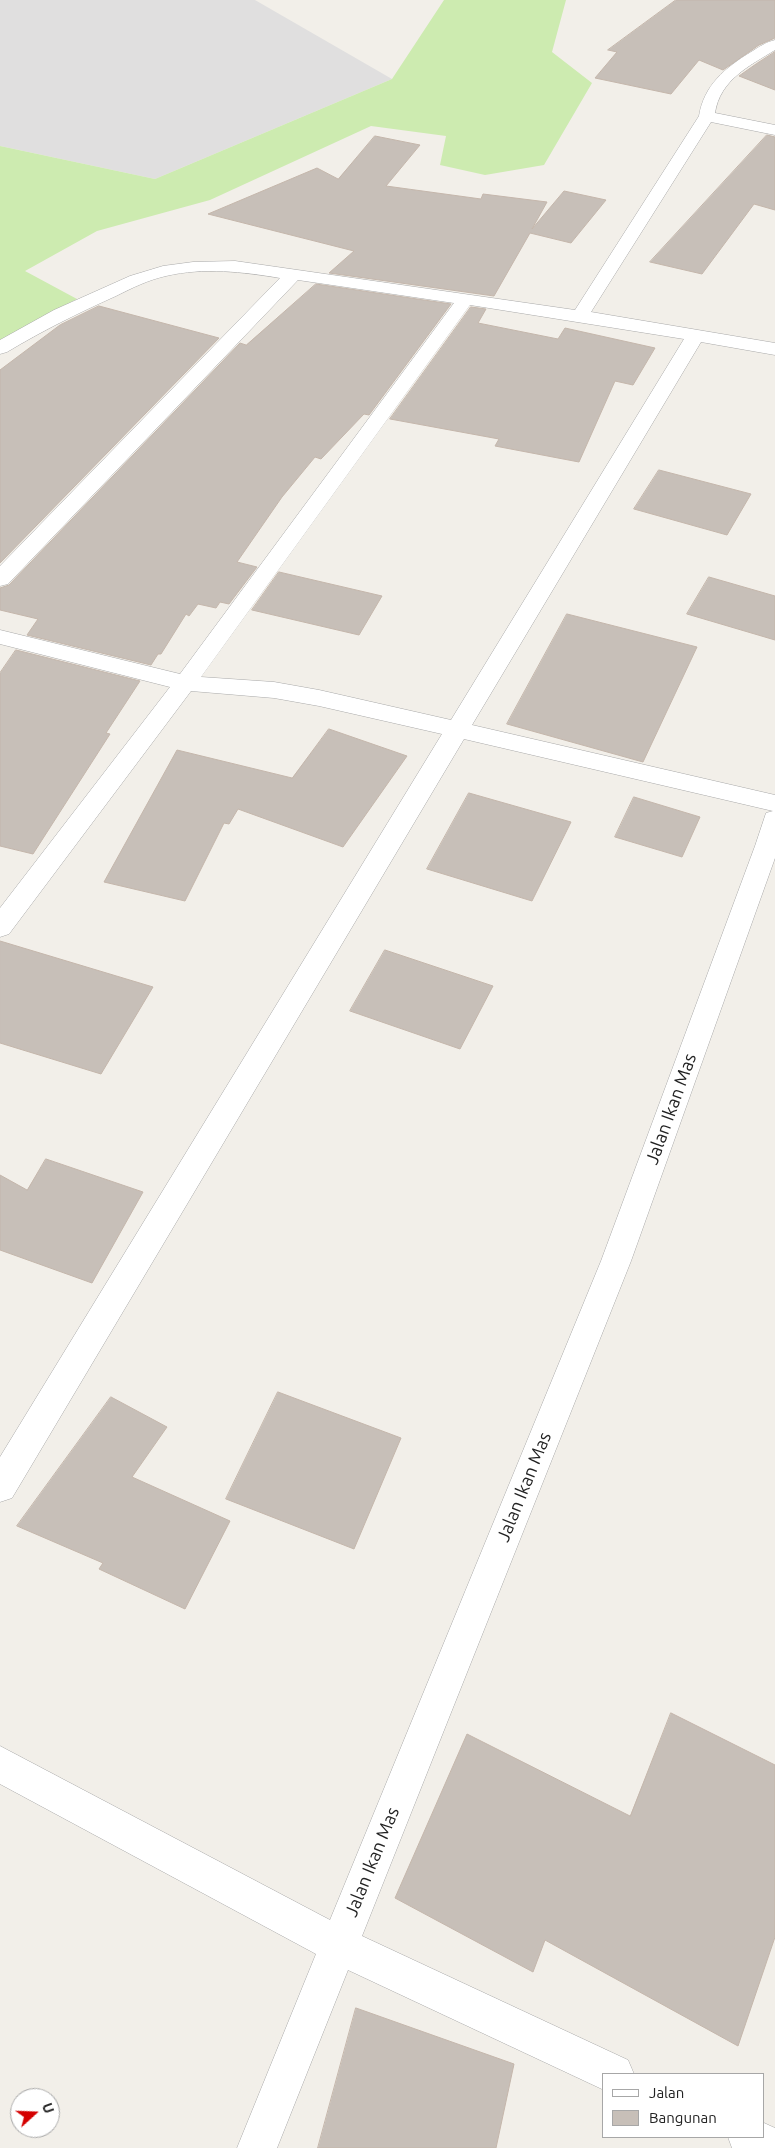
<!DOCTYPE html>
<style>
body{margin:0}
#map{position:relative;width:775px;height:2148px;overflow:hidden;background:#f2efe9;font-family:Ubuntu,sans-serif}
canvas{display:block}
.legend{position:absolute;left:602px;top:2073px;width:162px;height:65px;box-sizing:border-box;background:#fff;border:1px solid #a7a7a7;margin:0;padding:6px 9px;list-style:none;font-size:15px;color:#222}
.legend li{display:flex;align-items:center;gap:10px;height:25px}
.legend b{width:25px;border:1px solid #a7a7a7}
.north{position:absolute;left:10px;top:2088px;width:50px;height:50px;box-sizing:border-box;background:#fff;border:1px solid #a7a7a7;border-radius:50%;rotate:70deg;font-size:14px;font-weight:700;line-height:20px;text-align:center;color:#222}
.north::after{content:'';display:block;margin:auto;width:18px;height:22px;background:#d40000;clip-path:polygon(50% 0,100% 100%,50% 72%,0 100%)}
</style>
<div id="map">
<canvas width="775" height="2148"></canvas>
<ul class="legend">
<li><b style="height:6px;background:#fff"></b>Jalan</li>
<li><b style="height:14px;background:#c7bfb8"></b>Bangunan</li>
</ul>
<div class="north">U</div>
</div>
<script>
const ctx = document.querySelector('canvas').getContext('2d');
ctx.lineJoin = 'round';
function fillPath(path, color) {
  ctx.fillStyle = color;
  ctx.fill(path, 'evenodd');
}
function trace(path, color, width, dash) {
  ctx.strokeStyle = color;
  ctx.lineWidth = width;
  ctx.lineCap = dash ? 'butt' : 'round';
  ctx.setLineDash(dash || []);
  ctx.stroke(path);
}
function label(font, color, halo, rows, align = 'center') {
  ctx.font = font + ' Ubuntu,sans-serif';
  ctx.lineWidth = 4;
  ctx.setLineDash([]);
  ctx.textBaseline = 'middle';
  ctx.strokeStyle = halo;
  ctx.fillStyle = color;
  for (const [text, x, y, turn = 0] of rows) {
    ctx.save();
    ctx.translate(x, y);
    ctx.rotate((+turn || 0) * Math.PI / 180);
    ctx.textAlign = isNaN(turn) ? turn : align;
    if (halo) ctx.strokeText(text, 0, 0);
    ctx.fillText(text, 0, 0);
    ctx.restore();
  }
}
const residential = new Path2D(`
 M 0,0 L 255,0 L 392,79 L 155,179 L 0,146 Z`);
const grass = new Path2D(`
 M 444,0 L 566,0 L 552,52 L 592,83 L 544,165 L 485,175 L 440,165 L 446,136 L 371,126 L 210,200 L 97,231 L 25,271 L 77,299 L 0,340 L 0,146 L 155,179 L 392,79 Z`);
const building = new Path2D(`
 M 676,0 L 775,0 L 775,38 L 759,45 L 723,70 L 699,60 L 671,94 L 595,78 L 617,52 L 608,50 Z
 M 775,52 L 775,90 L 739,76 L 756,64 Z
 M 767,135 L 775,137 L 775,210 L 754,204 L 702,274 L 650,262 Z
 M 375,136 L 420,145 L 386,186 L 481,199 L 483,194 L 547,202 L 532,229 L 564,191 L 606,200 L 571,243 L 530,233 L 494,296 L 329,273 L 354,251 L 208,214 L 317,168 L 338,179 Z
 M 316,284 L 451,304 L 369,415 L 364,414 L 321,459 L 315,457 L 282,497 L 237,562 L 257,567 L 229,604 L 220,602 L 216,608 L 198,604 L 189,616 L 186,614 L 161,654 L 158,654 L 151,665 L 27,635 L 38,619 L 0,610 L 0,588 L 9,585 L 240,343 L 246,345 Z
 M 99,306 L 219,338 L 0,563 L 0,370 L 60,325 Z
 M 471,307 L 486,309 L 478,323 L 558,339 L 565,328 L 655,348 L 633,385 L 615,381 L 579,462 L 495,446 L 499,439 L 390,419 Z
 M 659,470 L 751,494 L 727,535 L 634,509 Z
 M 279,572 L 382,596 L 359,635 L 252,610 Z
 M 709,577 L 775,596 L 775,640 L 687,614 Z
 M 567,614 L 697,647 L 643,762 L 507,724 Z
 M 16,650 L 140,681 L 106,733 L 110,734 L 33,854 L 0,846 L 0,673 Z
 M 329,729 L 407,756 L 343,847 L 238,809 L 229,824 L 224,823 L 185,901 L 104,882 L 177,750 L 292,778 Z
 M 469,793 L 571,822 L 532,901 L 427,869 Z
 M 634,797 L 700,817 L 682,857 L 615,837 Z
 M 0,941 L 153,987 L 101,1074 L 0,1043 Z
 M 385,950 L 493,986 L 460,1049 L 350,1011 Z
 M 46,1159 L 143,1192 L 92,1283 L 0,1250 L 0,1175 L 27,1190 Z
 M 278,1392 L 401,1438 L 354,1549 L 226,1499 Z
 M 111,1397 L 167,1427 L 132,1477 L 230,1521 L 185,1609 L 99,1569 L 103,1563 L 17,1526 Z
 M 671,1713 L 775,1765 L 775,1937 L 738,2046 L 545,1940 L 533,1972 L 395,1898 L 467,1734 L 630,1816 Z
 M 356,2008 L 514,2064 L 496,2148 L 318,2148 Z`);
const minor = new Path2D(`
 M 775,40 L 775,50 C 749,66 720,80 715,113 L 775,125 L 775,135 L 711,122 L 591,312 L 775,343 L 775,355 L 701,342 L 472,725 L 775,795 L 775,858 L 631,1261 L 362,1936 L 628,2060 L 634,2074 L 604,2074 L 604,2090 L 348,1970 L 277,2148 L 237,2148 L 316,1954 L 0,1784 L 0,1746 L 330,1920 L 601,1261 L 755,846 L 766,813 L 773,811 L 464,739 L 12,1498 L 0,1502 L 0,1457 L 442,734 L 319,706 L 274,698 L 191,691 L 9,934 L 0,937 L 0,908 L 170,687 L 0,644 L 0,630 L 180,674 L 454,303 L 298,280 L 8,584 L 0,586 L 0,566 L 280,278 C 243,272 204,267 166,276 C 148,280 132,288 116,296 C 78,313 42,331 7,352 L 0,354 L 0,340 L 54,310 L 130,276 L 163,266 L 193,262 L 235,261 L 575,310 L 699,116 C 704,85 725,68 751,52 C 759,47 766,42 775,40 ZM 470,305 L 684,339 L 451,720 L 319,690 L 274,682 L 201,677 Z
 M 764,2123 L 775,2128 L 775,2148 L 732,2148 L 728,2137 L 764,2137 Z`);
const streetNames = [
 ["Jalan Ikan Mas",671,1109,-70],
 ["Jalan Ikan Mas",524,1487,-68],
 ["Jalan Ikan Mas",372,1862,-68]
];
fillPath(residential, '#e0dfdf');
fillPath(grass, '#cdebb0');
fillPath(building, '#c7bfb8');
trace(building, '#c4b6ab', 1);
trace(minor, '#a9a9a9', 1);
fillPath(minor, '#fff');
label('18px', '#222', '#fff', streetNames);
</script>
